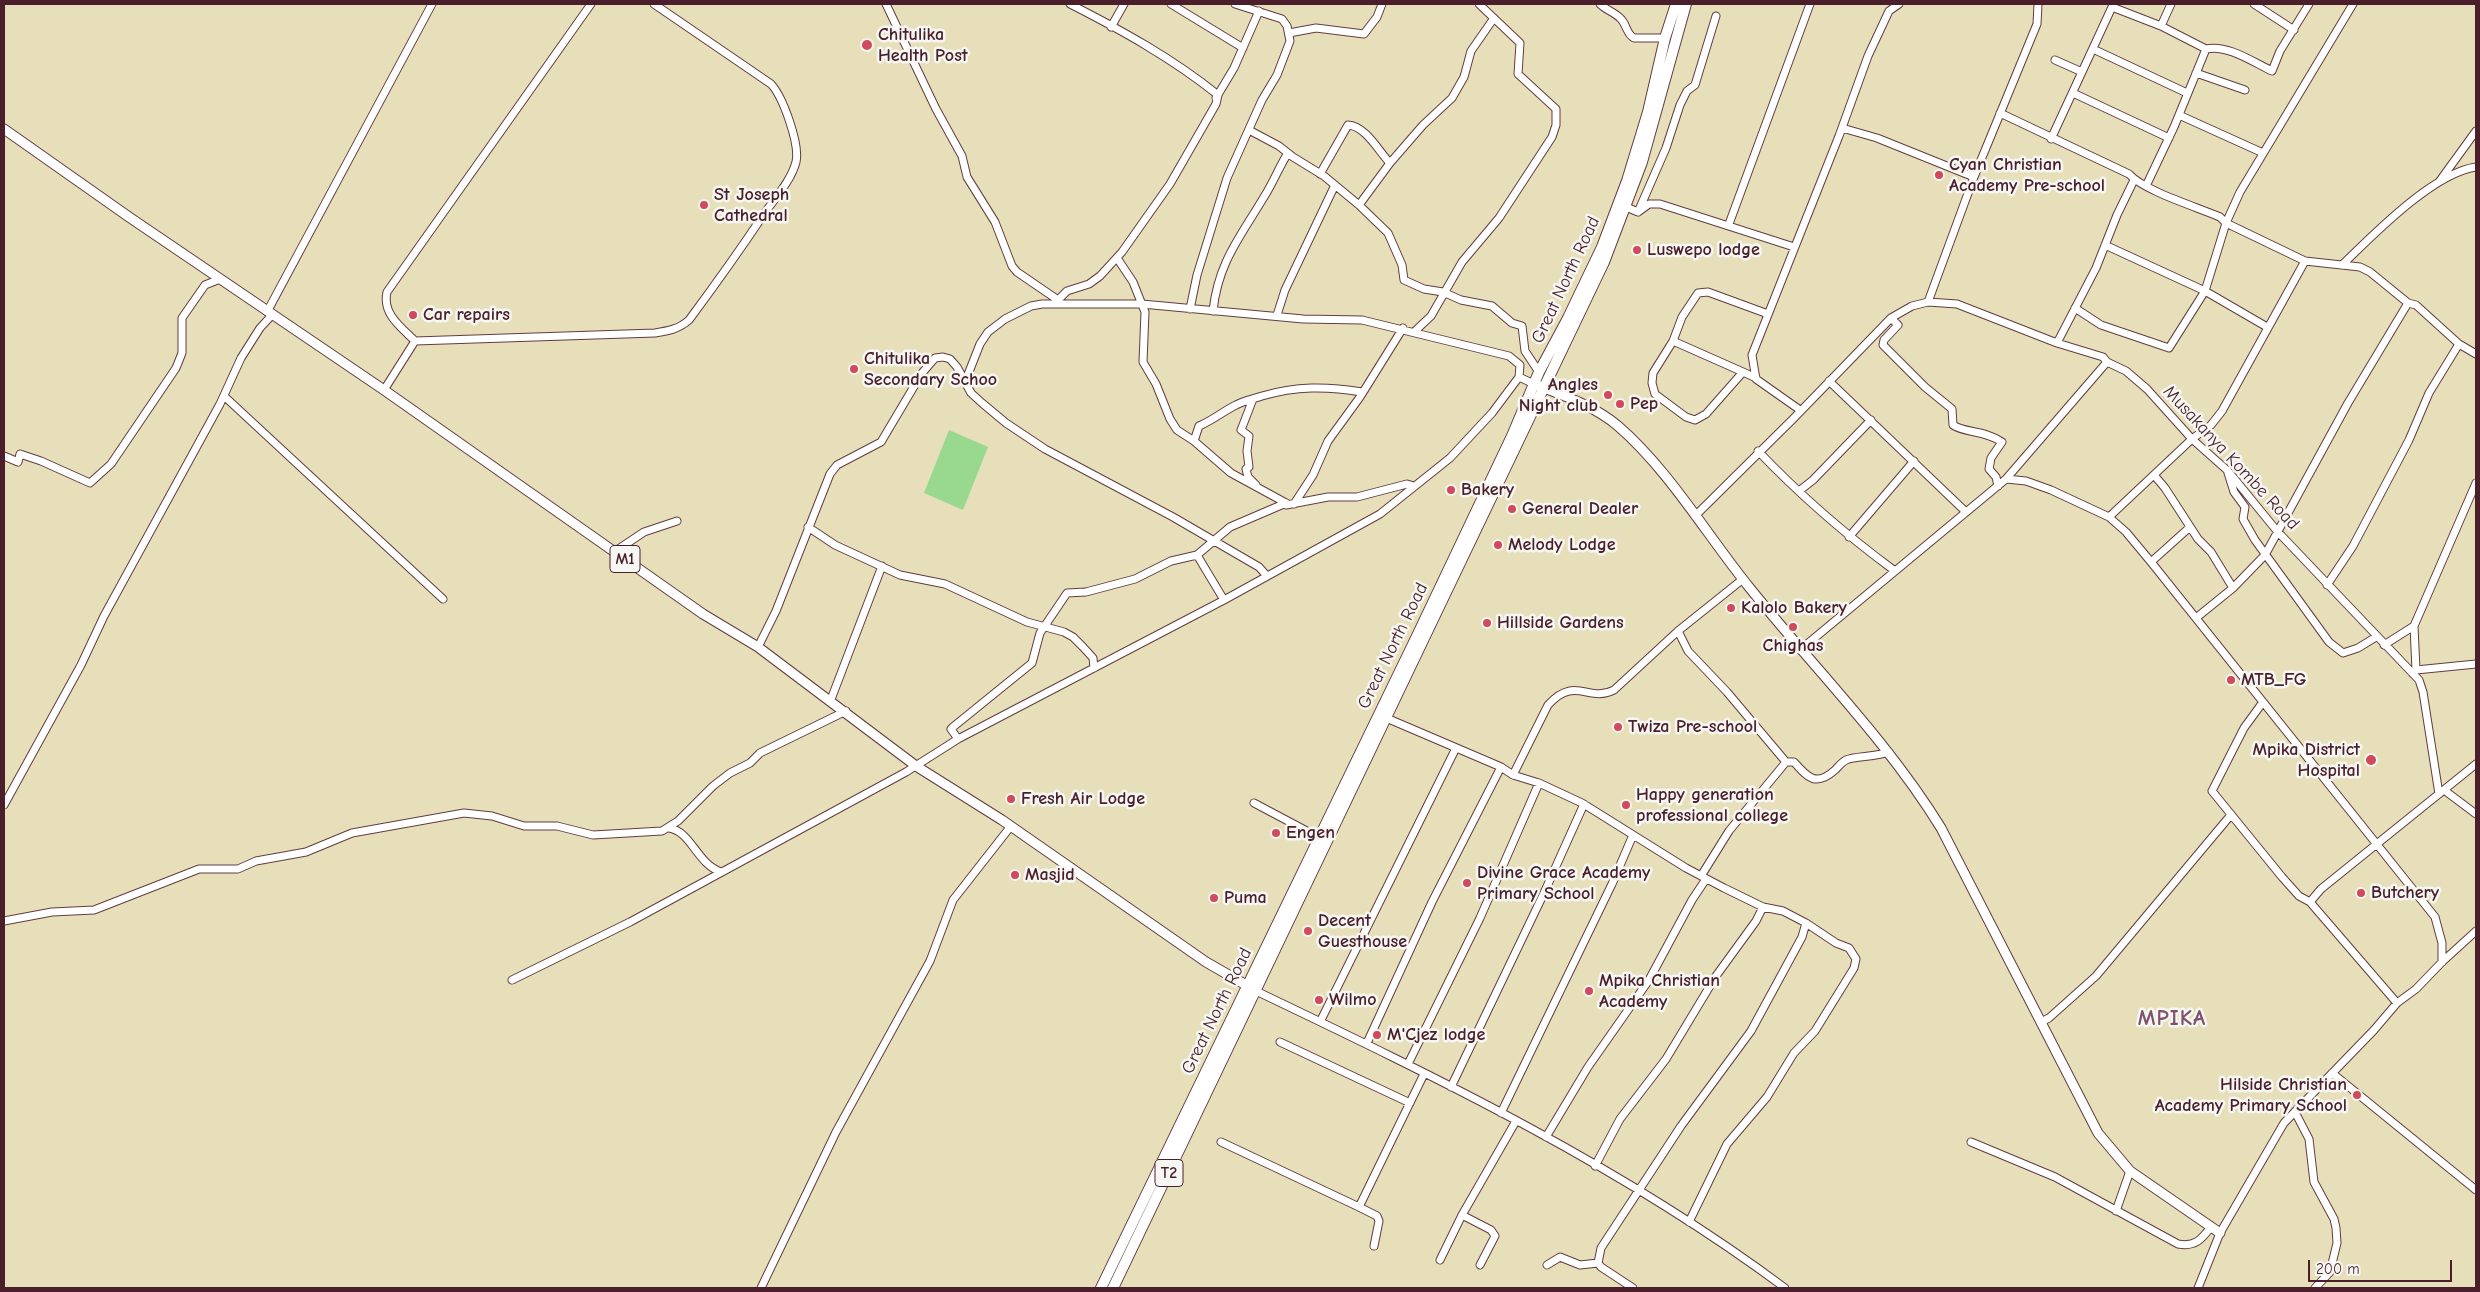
<!DOCTYPE html>
<style>
body{margin:0}
#map{position:relative;width:2480px;height:1292px;overflow:hidden;background:#e7dfba;font-family:"Comic Neue",sans-serif}
canvas{display:block}
.frame{position:absolute;inset:0;border:5px solid #4a1f2b;pointer-events:none}
.scale{position:absolute;left:2308px;top:1260px;width:144px;height:22px;box-sizing:border-box;border:2px solid #4a1f2b;border-top:0;padding-left:6px;font-size:15px;line-height:18px;white-space:nowrap;color:#4a1f2b;-webkit-text-stroke:4px #f6f6f2;paint-order:stroke}
</style>
<div id="map">
<canvas width="2480" height="1292"></canvas>
<div class="frame"></div>
<div class="scale">200 m</div>
</div>
<script>
const ctx = document.querySelector('canvas').getContext('2d');
ctx.lineJoin = 'round';
function fillPath(path, color) {
  ctx.fillStyle = color;
  ctx.fill(path, 'evenodd');
}
function trace(path, color, width, dash) {
  ctx.strokeStyle = color;
  ctx.lineWidth = width;
  ctx.lineCap = dash ? 'butt' : 'round';
  ctx.setLineDash(dash || []);
  ctx.stroke(path);
}
function label(font, color, halo, rows, align = 'center') {
  ctx.font = font + ' "Comic Neue",sans-serif';
  ctx.lineWidth = 5;
  ctx.setLineDash([]);
  ctx.textBaseline = 'middle';
  ctx.strokeStyle = halo;
  ctx.fillStyle = color;
  for (const [text, x, y, turn = 0] of rows) {
    ctx.save();
    ctx.translate(x, y);
    ctx.rotate((+turn || 0) * Math.PI / 180);
    ctx.textAlign = isNaN(turn) ? turn : align;
    if (halo) ctx.strokeText(text, 0, 0);
    ctx.fillText(text, 0, 0);
    ctx.restore();
  }
}
const green = new Path2D(`
 M 949,430 L 988,447 L 963,510 L 924,493 Z`);
const minor = new Path2D(`
 M 886,4 L 936,109 L 962,156 L 967,177 L 995,222 L 1012,266 L 1017,272 L 1058,300 L 1058,303
 M 1171,4 L 1243,48
 M 1600,4 C 1606,10 1614,12 1620,18 C 1627,24 1626,34 1634,38 L 1665,38
 M 2254,4 L 2294,30
 M 2161,26 L 2171,4
 M 1111,27 L 1124,4
 M 1289,33 L 1316,28 L 1364,34 L 1377,17 L 1382,4
 M 2093,49 L 2187,93
 M 2055,60 L 2082,72
 M 2196,73 L 2245,90
 M 2073,93 L 2169,138
 M 1216,98 L 1234,68 L 1259,11
 M 2000,113 L 2129,174 C 2144,191 2197,207 2220,217 L 2226,223 L 2305,261 L 2360,267 L 2370,272 L 2408,303 L 2416,305 L 2459,344 L 2476,354
 M 2179,115 L 2263,153
 M 1842,128 L 1877,138 L 1974,177
 M 1249,130 L 1279,146 L 1293,157 L 1324,176 L 1359,205 L 1388,233 L 1402,265 L 1404,280 L 1424,289 L 1443,292 L 1461,300 L 1492,306 L 1512,323 L 1522,326 L 1525,351 L 1539,372
 M 2051,139 L 2112,7 L 2161,26 L 2206,49 C 2227,44 2253,62 2272,71 L 2280,51 L 2309,4
 M 1320,174 L 1348,125 C 1366,126 1379,152 1390,163
 M 2439,182 L 2476,131
 M 2146,186 L 2174,127 L 2206,49
 M 1359,205 L 1390,163 L 1423,125 L 1452,98 L 1464,77 L 1471,51 L 1494,18
 M 1626,207 L 1638,212 L 1649,204 L 1660,204 L 1794,247
 M 1638,212 L 1666,148 L 1680,105 L 1687,91 L 1695,85 L 1716,16
 M 1729,224 L 1810,4
 M 2105,245 L 2205,291 L 2267,327
 M 1117,258 L 1133,282 L 1145,312 L 1143,362 L 1156,384 L 1170,419 L 1177,430 L 1194,441 L 1231,473 L 1286,503
 M 2342,265 C 2373,235 2433,173 2476,167
 M 1058,300 L 1067,291 L 1089,284 L 1100,276 L 1122,252 L 1170,184 L 1216,104 L 1218,95 C 1172,58 1121,30 1070,4
 M 1928,302 L 1974,177 L 2037,24 L 2038,4
 M 2075,308 L 2101,325 L 2169,348 L 2205,291 L 2226,223 L 2240,192 L 2353,4
 M 1190,309 L 1197,275 L 1227,178 L 1262,100 L 1277,75 L 1290,41 L 1287,26 L 1282,19 L 1235,4
 M 1213,311 C 1218,263 1240,237 1264,197 C 1273,183 1279,167 1288,153
 M 267,312 L 432,4
 M 1277,315 L 1285,290 L 1335,185
 M 1891,318 L 1898,325 L 1884,340 L 1883,345 L 1925,387 L 1952,409 L 1953,425 C 1964,433 1985,430 2002,442 L 1991,458 L 1989,469 L 1996,477 L 1998,486
 M 1414,332 L 1431,316 L 1462,262 L 1499,218 L 1552,137 L 1556,125 L 1556,109 L 1518,74 L 1520,43 L 1479,4
 M 415,341 L 655,333 C 668,331 679,329 689,320 C 715,285 740,250 764,214 C 775,198 791,181 796,162 C 800,144 783,97 771,84 L 654,4
 M 1673,341 L 1743,372
 M 2057,343 L 2096,268 L 2117,215 L 2134,180
 M 1756,378 L 1743,372 L 1706,414 L 1695,420 L 1686,417 L 1655,394 L 1652,383 L 1653,373 L 1673,341 L 1682,317 L 1698,293 L 1708,292 L 1768,314
 M 1829,381 L 1966,512
 M 965,382 L 980,344 L 988,332 L 1005,319 L 1031,306 L 1042,304 L 1142,304 L 1303,319 L 1362,320 L 1509,356 L 1520,365 L 1519,377
 M 384,390 L 415,341 C 401,327 382,314 387,292 L 591,4
 M 224,396 L 443,599
 M 1253,399 L 1241,430 L 1249,436 L 1247,451 L 1249,467 L 1246,469 L 1248,477 L 1256,485
 M 1800,410 L 1756,379 L 1752,355 L 1839,136 L 1868,56 L 1889,11 L 1899,4
 M 1194,441 L 1199,426 C 1213,420 1222,412 1236,405 C 1243,401 1253,399 1262,396 C 1296,386 1326,386 1362,392
 M 1758,451 C 1800,495 1846,535 1895,571
 M 4,456 L 18,462 L 20,454 L 41,461 L 90,483 L 111,464 L 176,368 L 182,353 L 182,318 L 205,285 L 220,279
 M 2228,473 L 2234,492 L 2245,507 L 2243,519 L 2255,540 L 2329,642 L 2343,653 L 2358,648 L 2376,637
 M 2154,475 L 2165,488 L 2198,539 L 2211,552 L 2233,588
 M 2006,479 L 2107,362
 M 1799,491 L 1813,480 L 1871,420
 M 1294,504 L 1313,475 L 1328,441 L 1360,397 L 1403,328
 M 1695,516 L 1793,419 L 1891,318 L 1912,306 L 1928,302 L 1957,304 L 2057,343 L 2103,357 L 2107,362 L 2126,371 L 2147,389 L 2192,439 L 2228,471 L 2277,531 L 2419,680 L 2423,692 L 2439,794
 M 2109,517 L 2192,439 L 2211,425 L 2222,411 L 2305,261
 M 808,527 L 835,545 L 900,575 L 945,584 L 1027,622 L 1064,632 L 1073,637 L 1083,647 L 1093,658 L 1094,668
 M 1849,537 L 1914,461
 M 614,552 L 644,532 L 677,521
 M 1197,555 L 1224,600
 M 2151,562 L 2190,527
 M 2327,585 L 2353,546 L 2409,440 L 2429,393 L 2459,344
 M 2196,618 L 2233,588 L 2265,555 L 2348,403 L 2408,303
 M 1678,631 L 1688,651 L 1727,692 L 1786,762
 M 2384,645 L 2414,626
 M 758,647 L 776,611 L 830,474 L 837,465 L 881,442 L 922,373 L 935,358 L 943,357 L 950,359 L 957,367 L 971,393 L 982,403 L 1006,423 L 1045,449 L 1173,517 L 1259,567 L 1267,576
 M 1800,650 L 2006,479 L 2026,481 L 2051,490 L 2109,517 L 2126,532 L 2151,562 L 2435,917 L 2442,943 L 2442,962
 M 2416,670 L 2476,664
 M 2413,674 L 2416,670 L 2414,626 L 2476,483
 M 830,702 L 882,566
 M 2263,702 L 2244,728 L 2212,791 L 2282,877 L 2299,896 L 2310,902
 M 1384,717 L 1501,767 L 1513,775 L 1539,783 L 1582,803 L 1686,868 L 1724,888 L 1763,907 L 1783,911 L 1806,923 L 1802,937 L 1751,1031 L 1681,1126 L 1601,1248 L 1598,1263 L 1601,1267 L 1633,1288
 M 958,739 L 951,729 L 953,727 L 1032,663 L 1040,633 L 1067,593 L 1086,592 L 1135,579 L 1171,561 L 1197,555 L 1230,527 L 1286,503 L 1286,505 L 1328,497 L 1357,497 L 1407,484 L 1414,486
 M 1513,775 L 1548,705 C 1575,675 1589,703 1614,690 L 1678,631 L 1743,579
 M 2444,790 L 2476,814
 M 1254,803 L 1320,838
 M 4,805 L 81,665 L 104,616 L 220,404 L 241,358 L 260,328 L 272,315
 M 669,828 C 691,831 697,864 721,872
 M 1701,876 L 1729,831 L 1786,762 L 1794,762 C 1808,778 1816,787 1835,770 C 1838,767 1842,762 1846,760 C 1854,756 1876,757 1889,752
 M 4,921 L 52,912 L 94,910 L 199,869 L 238,869 L 256,861 L 306,852 L 352,833 L 464,813 L 492,816 L 524,826 L 557,826 L 593,835 L 662,831 L 678,821 L 713,786 L 730,773 L 750,763 L 760,753 L 846,711
 M 512,980 L 630,922 L 906,772 L 958,739 L 1224,600 L 1380,514 L 1450,458 L 1492,413 L 1519,377 L 1534,384
 M 1256,991 C 1438,1078 1623,1167 1785,1288
 M 2397,1003 L 2310,902 L 2321,889 L 2476,764
 M 1321,1020 L 1456,748
 M 2041,1022 L 2049,1018 L 2096,976 L 2230,816
 M 1280,1042 L 1410,1103
 M 1367,1043 L 1432,902 L 1501,767
 M 1408,1064 L 1480,918 L 1539,783
 M 2332,1073 L 2476,1190
 M 1451,1087 L 1544,893 L 1584,804
 M 2295,1112 L 2309,1139 L 2314,1182 L 2334,1219 L 2336,1228 L 2337,1243 L 2330,1272 L 2315,1288
 M 1501,1113 L 1612,884 L 1633,835
 M 1546,1137 L 1588,1067 L 1649,980 L 1692,900 L 1706,879
 M 1221,1142 L 1359,1207 L 1424,1074
 M 1971,1142 L 2055,1177 L 2178,1244 C 2195,1247 2201,1240 2211,1227
 M 1595,1166 L 1620,1119 L 1666,1059 L 1716,976 L 1756,921 L 1763,907
 M 1359,1207 L 1377,1216 L 1379,1221 L 1374,1246
 M 2116,1211 L 2130,1171
 M 1462,1215 L 1491,1230 L 1495,1236 L 1480,1265
 M 1689,1222 L 1727,1144 L 1767,1097 L 1794,1053 L 1815,1031 L 1854,968 L 1856,959 L 1849,948 L 1836,943 L 1806,923
 M 1440,1260 L 1462,1215 L 1516,1121
 M 1547,1265 L 1560,1257 L 1580,1265 L 1598,1263
 M 761,1288 L 836,1132 L 930,961 L 953,900 L 1011,826
 M 2198,1288 L 2220,1233 L 2284,1123 L 2374,1030 L 2397,1003 L 2416,989 L 2442,962 L 2476,931`);
const major = new Path2D(`
 M 4,129 L 129,217 L 384,390 L 703,614 L 758,647 L 916,766 L 1002,820 L 1206,962 L 1253,989
 M 1534,384 C 1564,396 1593,405 1618,426 C 1668,469 1707,535 1749,587 C 1813,667 1887,740 1941,828 L 2098,1133 L 2130,1171 L 2220,1233`);
const highway = new Path2D(`
 M 1101,1288 L 1418,634 L 1512,436 L 1539,372 L 1568,318 L 1602,247 L 1627,181 L 1648,112 L 1665,38 L 1676,4
 M 1113,1288 L 1604,262 L 1642,162 L 1686,4`);
const markers = [
 [867,45,6,"#d1495b"],
 [1939,175,5,"#d1495b"],
 [704,205,5,"#d1495b"],
 [1637,250,5,"#d1495b"],
 [413,315,5,"#d1495b"],
 [854,369,5,"#d1495b"],
 [1608,395,5,"#d1495b"],
 [1620,404,5,"#d1495b"],
 [1451,490,5,"#d1495b"],
 [1512,509,5,"#d1495b"],
 [1498,545,5,"#d1495b"],
 [1731,608,5,"#d1495b"],
 [1487,623,5,"#d1495b"],
 [1793,627,5,"#d1495b"],
 [2231,680,5,"#d1495b"],
 [1618,727,5,"#d1495b"],
 [2371,760,6,"#d1495b"],
 [1011,799,5,"#d1495b"],
 [1626,805,5,"#d1495b"],
 [1276,833,5,"#d1495b"],
 [1015,875,5,"#d1495b"],
 [1467,883,5,"#d1495b"],
 [2361,893,5,"#d1495b"],
 [1214,898,5,"#d1495b"],
 [1308,931,5,"#d1495b"],
 [1589,991,5,"#d1495b"],
 [1319,1000,5,"#d1495b"],
 [1377,1035,5,"#d1495b"],
 [2357,1095,5,"#d1495b"]
];
const shields = [
 [625,559,30],
 [1169,1173,28]
];
const shieldNames = [
 ["M1",625,559],
 ["T2",1169,1173]
];
const poiNames = [
 ["Chitulika",878,35],
 ["Health Post",878,56],
 ["Cyan Christian",1949,165],
 ["Academy Pre-school",1949,186],
 ["St Joseph",714,195],
 ["Cathedral",714,216],
 ["Luswepo lodge",1647,250],
 ["Car repairs",423,315],
 ["Chitulika",864,359],
 ["Secondary Schoo",864,380],
 ["Angles",1598,385,"right"],
 ["Night club",1598,406,"right"],
 ["Pep",1630,404],
 ["Bakery",1461,490],
 ["General Dealer",1522,509],
 ["Melody Lodge",1508,545],
 ["Kalolo Bakery",1741,608],
 ["Hillside Gardens",1497,623],
 ["Chighas",1793,646,"center"],
 ["MTB_FG",2241,680],
 ["Twiza Pre-school",1628,727],
 ["Mpika District",2360,750,"right"],
 ["Hospital",2360,771,"right"],
 ["Happy generation",1636,795],
 ["professional college",1636,816],
 ["Fresh Air Lodge",1021,799],
 ["Engen",1286,833],
 ["Divine Grace Academy",1477,873],
 ["Primary School",1477,894],
 ["Masjid",1025,875],
 ["Butchery",2371,893],
 ["Puma",1224,898],
 ["Decent",1318,921],
 ["Guesthouse",1318,942],
 ["Mpika Christian",1599,981],
 ["Academy",1599,1002],
 ["Wilmo",1329,1000],
 ["M'Cjez lodge",1387,1035],
 ["Hilside Christian",2347,1085,"right"],
 ["Academy Primary School",2347,1106,"right"]
];
const streetNames = [
 ["Great North Road",1566,280,-65],
 ["Musakanya Kombe Road",2231,458,47],
 ["Great North Road",1393,646,-64],
 ["Great North Road",1217,1011,-64]
];
const districtNames = [
 ["MPIKA",2172,1019]
];
fillPath(green, '#99d98f');
trace(minor, '#623c40', 9);
trace(major, '#623c40', 11);
trace(highway, '#623c40', 12);
trace(minor, '#fff', 7);
trace(major, '#fff', 9);
trace(highway, '#fff', 10);
for (const [x, y, r, color] of markers) {
  const dot = new Path2D();
  dot.arc(x, y, r, 0, 2 * Math.PI);
  ctx.fillStyle = color;
  ctx.fill(dot);
  trace(dot, '#f6f6f2', 2);
}
for (const [x, y, w] of shields) {
  const box = new Path2D();
  box.roundRect(x - w / 2, y - 13.5, w, 27, 4);
  ctx.fillStyle = '#f6f6f2';
  ctx.fill(box);
  trace(box, '#4a1f2b', 1);
}
label('bold 16px', '#4a1f2b', null, shieldNames);
label('bold 18px', '#4a1f2b', '#f6f6f2', poiNames, 'left');
label('18px', '#4a1f2b', '#f6f6f2', streetNames);
ctx.letterSpacing = '1px';
label('bold 22px', '#7f516b', '#f6f6f2', districtNames);
ctx.letterSpacing = '0px';
</script>
